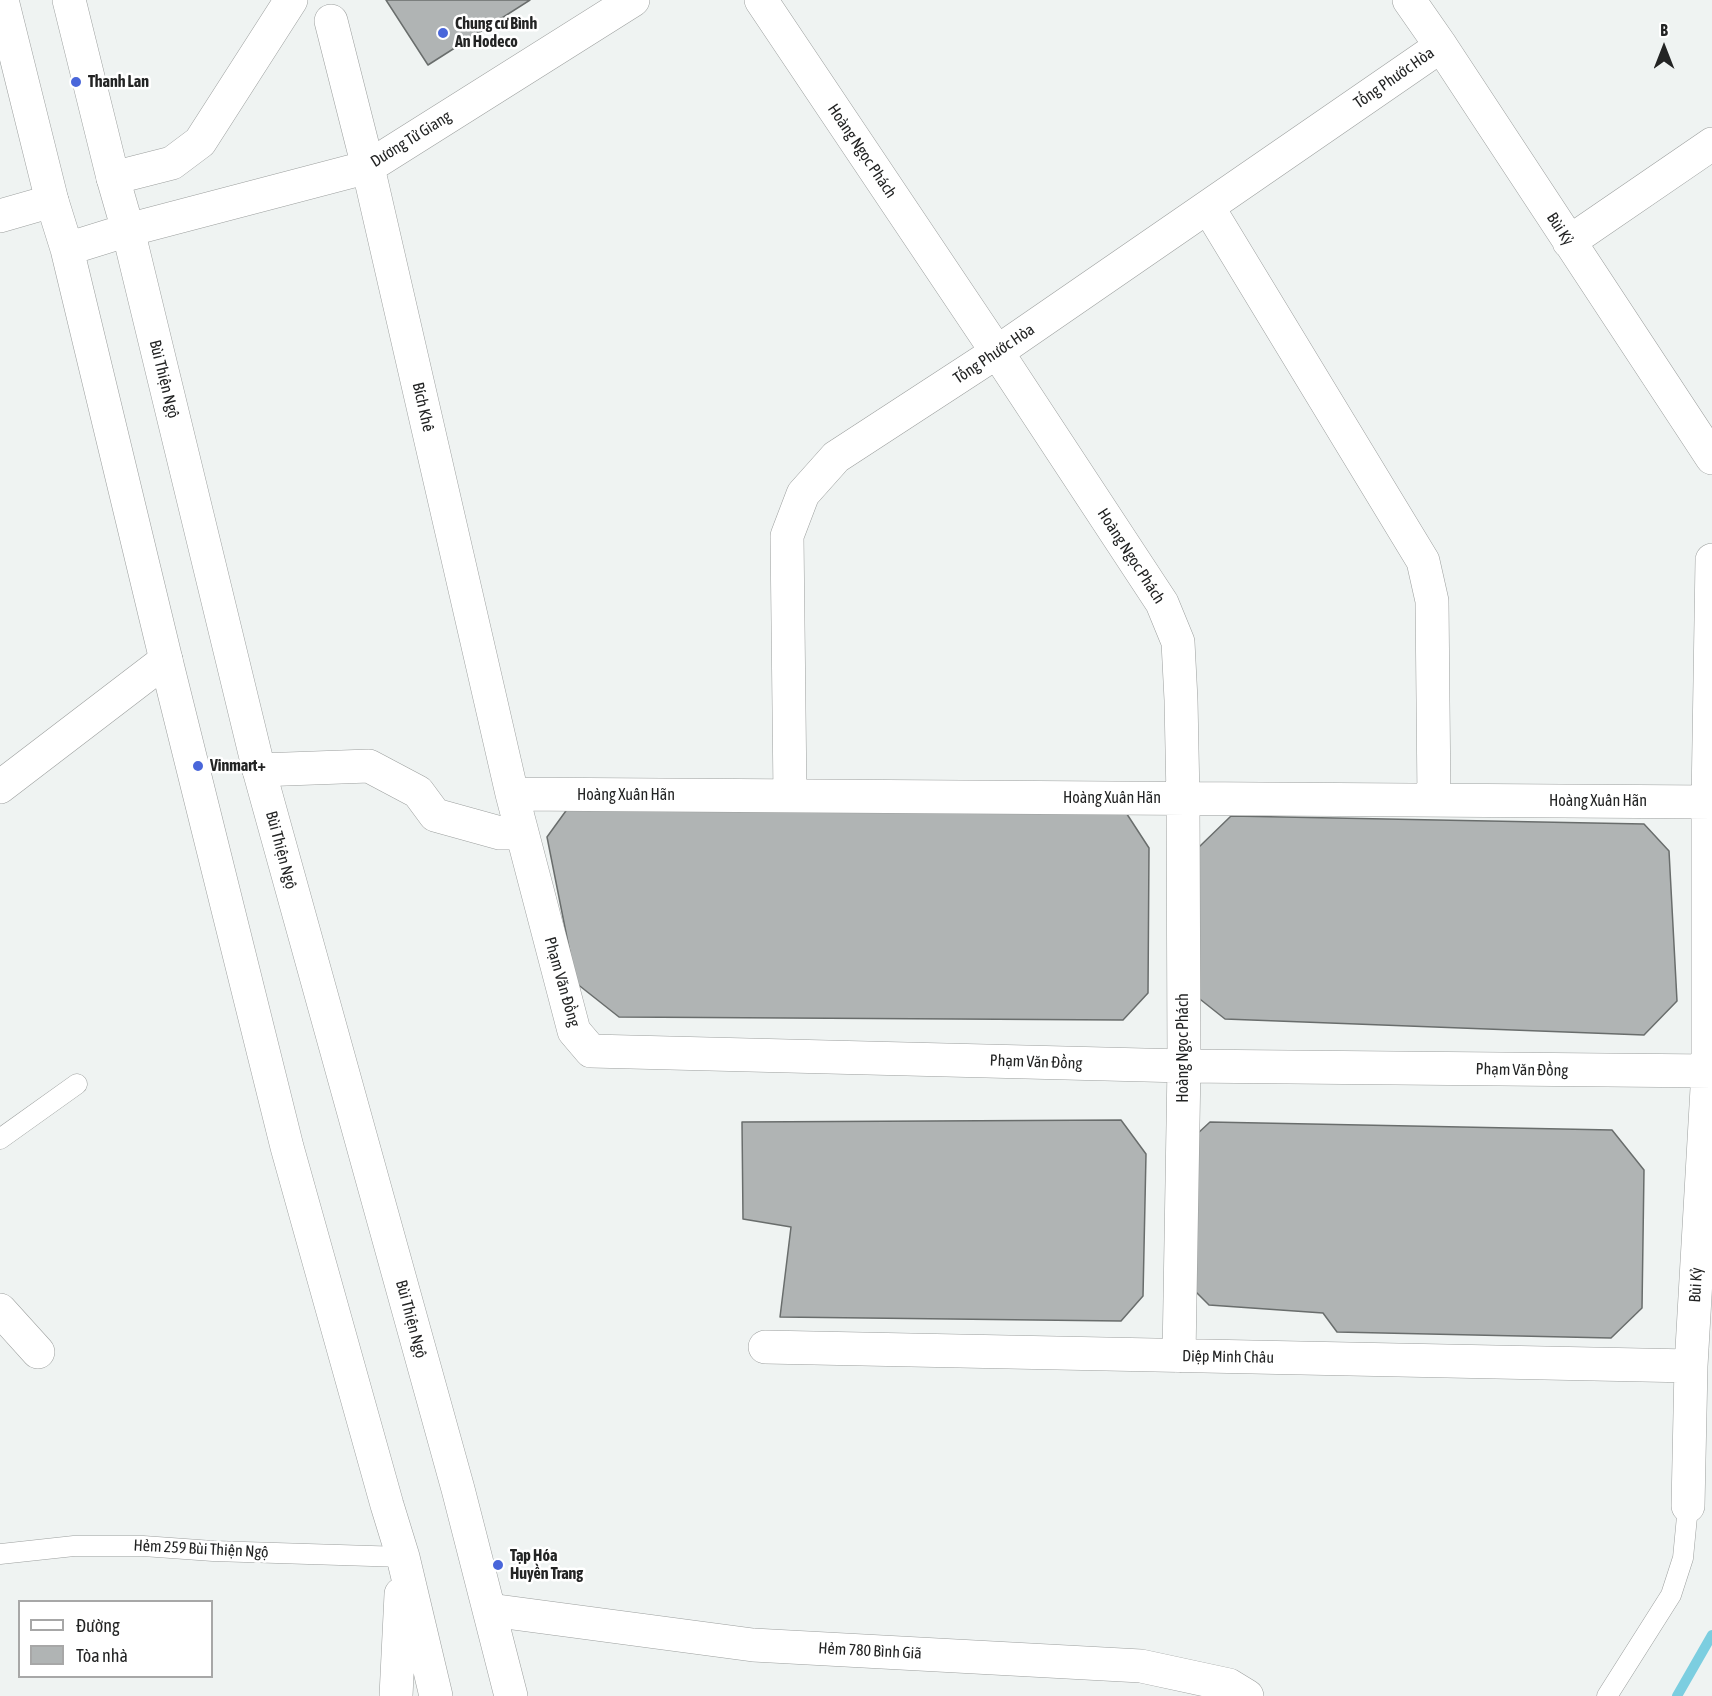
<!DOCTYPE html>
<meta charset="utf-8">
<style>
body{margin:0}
#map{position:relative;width:1712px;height:1696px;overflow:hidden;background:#eff3f2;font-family:"Asap Condensed",sans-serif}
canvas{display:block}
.legend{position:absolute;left:18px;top:1600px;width:195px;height:78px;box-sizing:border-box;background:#fff;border:2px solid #a7a7a7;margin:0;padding:8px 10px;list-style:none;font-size:18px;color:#232424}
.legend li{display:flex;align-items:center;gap:12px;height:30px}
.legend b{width:30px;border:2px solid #a7a7a7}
.north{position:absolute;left:1634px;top:18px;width:60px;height:60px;-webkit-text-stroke:4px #fff;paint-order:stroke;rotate:0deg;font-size:16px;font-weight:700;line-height:24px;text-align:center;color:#232424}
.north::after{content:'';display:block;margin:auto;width:21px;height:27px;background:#232424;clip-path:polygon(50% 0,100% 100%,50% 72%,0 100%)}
</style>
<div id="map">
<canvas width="1712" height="1696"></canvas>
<ul class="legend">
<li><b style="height:8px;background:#fff"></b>Đường</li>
<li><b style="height:16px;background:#b0b4b4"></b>Tòa nhà</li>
</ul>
<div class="north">B</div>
</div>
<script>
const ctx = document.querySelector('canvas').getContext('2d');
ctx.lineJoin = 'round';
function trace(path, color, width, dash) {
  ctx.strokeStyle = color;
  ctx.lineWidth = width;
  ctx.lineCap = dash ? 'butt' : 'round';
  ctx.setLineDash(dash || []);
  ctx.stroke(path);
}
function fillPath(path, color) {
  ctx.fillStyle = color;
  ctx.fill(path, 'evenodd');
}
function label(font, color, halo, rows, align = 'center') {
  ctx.font = font + ' "Asap Condensed",sans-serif';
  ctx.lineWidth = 5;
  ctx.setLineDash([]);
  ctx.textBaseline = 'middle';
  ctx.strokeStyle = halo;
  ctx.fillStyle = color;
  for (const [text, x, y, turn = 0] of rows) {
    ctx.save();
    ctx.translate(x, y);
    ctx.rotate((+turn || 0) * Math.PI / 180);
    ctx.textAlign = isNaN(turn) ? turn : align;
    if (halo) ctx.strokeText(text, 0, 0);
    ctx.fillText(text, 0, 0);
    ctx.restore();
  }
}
const stream = new Path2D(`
 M 1677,1696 L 1712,1635`);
const building = new Path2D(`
 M 386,0 L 530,0 L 428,65 Z
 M 568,808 L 1123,808 L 1149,848 L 1148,993 L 1123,1020 L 619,1017 L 576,983 L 547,837 Z
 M 1231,816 L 1644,824 L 1669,851 L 1677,1001 L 1644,1035 L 1225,1019 L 1196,996 L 1199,847 Z
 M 1121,1120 L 1146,1154 L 1143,1296 L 1121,1321 L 780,1317 L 791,1227 L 743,1219 L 742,1122 Z
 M 1210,1122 L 1612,1130 L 1644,1170 L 1642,1308 L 1611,1338 L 1337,1332 L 1323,1313 L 1209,1305 L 1183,1279 L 1183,1147 Z`);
const lane = new Path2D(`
 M 0,1139 L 77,1084
 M 0,1554 L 74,1546 L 143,1546 L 213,1551 L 403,1557
 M 1607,1696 L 1671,1595 L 1683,1558 L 1688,1506`);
const street = new Path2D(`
 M 761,0 L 997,352 L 1162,603 L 1178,642 L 1181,700 L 1183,798 L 1184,1066 L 1179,1356
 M 1409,0 L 1441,46 L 1712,458
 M 331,21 L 368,167 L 512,794 L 574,1031 L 591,1051 L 1184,1066 L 1712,1071
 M 113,178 L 172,163 L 200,142 L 291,0
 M 1208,207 L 1423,561 L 1432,601 L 1434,800
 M 0,216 L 52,201
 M 128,230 L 368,167 L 633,0
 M 1569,242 L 1712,144
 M 259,770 L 369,766 L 418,792 L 435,815 L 500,833 L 522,833
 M 0,787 L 166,660
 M 512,794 L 1712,802
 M 790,796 L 787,536 L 803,494 L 836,457 L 997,352 L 1441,46
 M 0,1310 L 38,1352
 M 765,1347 L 1691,1366
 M 1688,1506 L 1691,1366 L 1708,1071 L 1708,801 L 1712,560
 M 490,1610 L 753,1645 L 1141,1666 L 1229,1685 L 1247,1696`);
const secondary = new Path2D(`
 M 2,0 L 52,201 L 67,249 L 166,660 L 287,1147 L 387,1505 L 403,1557 L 436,1696
 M 69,0 L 113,178 L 128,230 L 259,770 L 458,1489 L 511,1696
 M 67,249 L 128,230
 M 396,1696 L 401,1594`);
const markers = [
 [443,33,6,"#4966da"],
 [76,82,6,"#4966da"],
 [198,766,6,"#4966da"],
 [498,1565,6,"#4966da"]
];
const poiNames = [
 ["Chung cư Bình",455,24],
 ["An Hodeco",455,42],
 ["Thanh Lan",88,82],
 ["Vinmart+",210,766],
 ["Tạp Hóa",510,1556],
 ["Huyền Trang",510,1574]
];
const streetNames = [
 ["Tống Phước Hòa",1394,78,-35],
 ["Dương Tử Giang",411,139,-32],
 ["Hoàng Ngọc Phách",862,151,56],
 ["Bùi Kỷ",1560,229,57],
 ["Tống Phước Hòa",994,354,-34],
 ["Bùi Thiện Ngộ",164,379,76],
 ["Bích Khê",423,407,77],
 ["Hoàng Ngọc Phách",1131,556,57],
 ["Hoàng Xuân Hãn",626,795],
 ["Hoàng Xuân Hãn",1112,798],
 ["Hoàng Xuân Hãn",1598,801],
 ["Bùi Thiện Ngộ",281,850,75],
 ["Phạm Văn Đồng",562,982,74],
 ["Hoàng Ngọc Phách",1183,1048,-90],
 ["Phạm Văn Đồng",1036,1062,2],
 ["Phạm Văn Đồng",1522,1070,1],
 ["Bùi Kỷ",1696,1285,-87],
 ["Bùi Thiện Ngộ",411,1319,75],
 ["Diệp Minh Châu",1228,1357,1],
 ["Hẻm 259 Bùi Thiện Ngộ",201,1549,3],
 ["Hẻm 780 Bình Giã",870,1651,3]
];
trace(stream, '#7ccee0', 10);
fillPath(building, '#b0b4b4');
trace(building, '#696d6c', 1.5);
trace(lane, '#9c9f9e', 21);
trace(street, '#9c9f9e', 34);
trace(secondary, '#9c9f9e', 34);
trace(lane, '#fff', 20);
trace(street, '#fff', 33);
trace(secondary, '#fff', 33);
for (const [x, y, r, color] of markers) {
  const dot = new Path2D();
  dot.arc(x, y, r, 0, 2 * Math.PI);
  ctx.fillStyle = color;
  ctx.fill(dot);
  trace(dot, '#fff', 2);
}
label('bold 16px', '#232424', '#fff', poiNames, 'left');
label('16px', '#232424', '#fff', streetNames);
</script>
